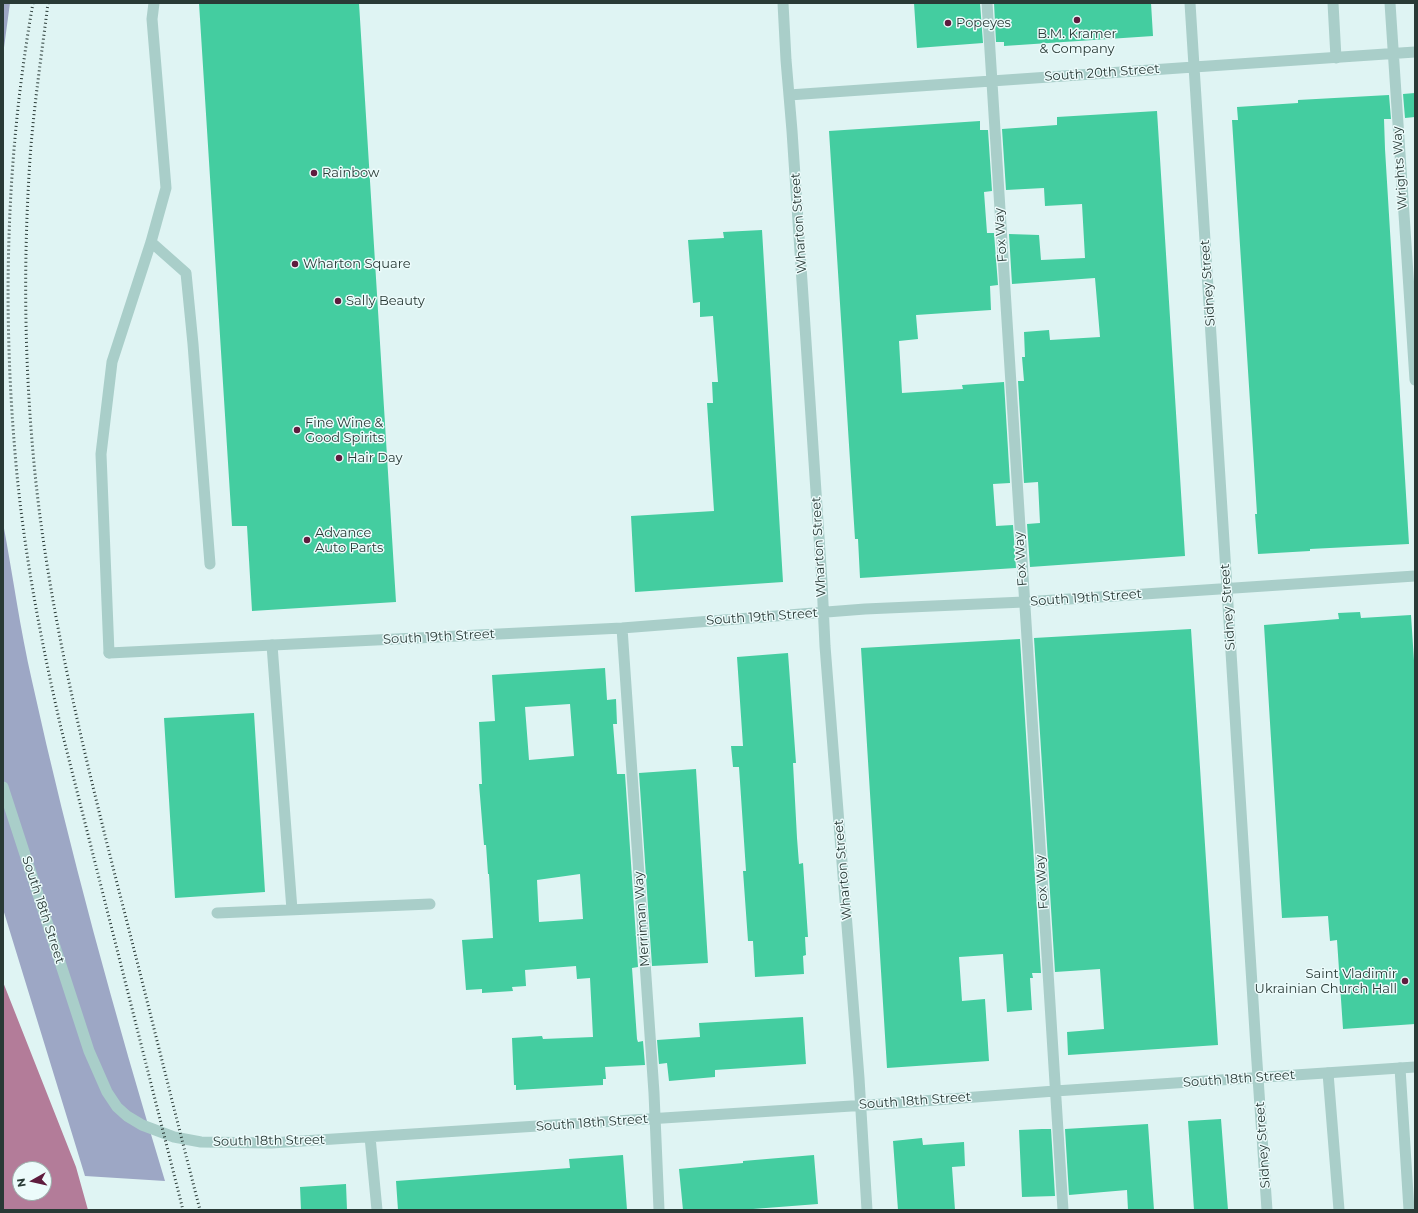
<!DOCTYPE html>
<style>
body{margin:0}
#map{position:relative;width:1418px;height:1213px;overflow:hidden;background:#dff4f3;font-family:Montserrat,sans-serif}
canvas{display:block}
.frame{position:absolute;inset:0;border:4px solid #293a36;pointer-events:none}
.north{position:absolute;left:12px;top:1161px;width:40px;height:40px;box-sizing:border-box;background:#ecfbfb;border:1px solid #9eaeac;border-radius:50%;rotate:262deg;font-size:11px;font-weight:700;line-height:16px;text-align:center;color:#293a36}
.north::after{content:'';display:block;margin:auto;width:14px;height:18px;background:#5f1c3e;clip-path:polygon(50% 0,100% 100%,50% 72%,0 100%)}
</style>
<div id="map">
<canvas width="1418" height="1213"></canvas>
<div class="frame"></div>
<div class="north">N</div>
</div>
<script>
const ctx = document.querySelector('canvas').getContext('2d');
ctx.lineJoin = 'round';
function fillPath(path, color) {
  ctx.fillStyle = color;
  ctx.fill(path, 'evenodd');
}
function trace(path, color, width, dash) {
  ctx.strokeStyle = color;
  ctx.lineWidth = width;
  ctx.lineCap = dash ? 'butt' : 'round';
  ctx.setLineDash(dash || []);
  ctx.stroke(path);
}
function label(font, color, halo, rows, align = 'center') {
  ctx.font = font + ' Montserrat,sans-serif';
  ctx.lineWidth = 3;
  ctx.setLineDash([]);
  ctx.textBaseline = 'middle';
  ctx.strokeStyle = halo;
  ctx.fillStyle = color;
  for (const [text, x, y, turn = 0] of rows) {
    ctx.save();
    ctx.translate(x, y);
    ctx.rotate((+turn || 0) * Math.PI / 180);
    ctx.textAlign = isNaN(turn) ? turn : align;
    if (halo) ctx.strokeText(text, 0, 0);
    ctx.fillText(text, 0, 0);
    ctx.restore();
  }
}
const green = new Path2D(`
 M 3,3 L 10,3 L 3,55 Z
 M 3,523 C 13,576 20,629 32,681 C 69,849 115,1016 165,1181 L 85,1176 L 3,909 Z`);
const water = new Path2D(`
 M 3,982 L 76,1167 L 88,1210 L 3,1210 ZM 20,1169 L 44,1169 L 44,1193 L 20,1193 Z`);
const building = new Path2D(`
 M 199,3 L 359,3 L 396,602 L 252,611 L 247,526 L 232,526 Z
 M 914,3 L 980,3 L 983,43 L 917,48 Z
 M 994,3 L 1151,3 L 1153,36 L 1004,46 L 1004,42 L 996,42 Z
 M 1415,93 L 1415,117 L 1405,118 L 1403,94 Z
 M 1389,95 L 1391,119 L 1384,119 L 1385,149 L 1409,544 L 1310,549 L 1310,551 L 1258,554 L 1255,514 L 1257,514 L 1253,449 L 1232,120 L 1238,120 L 1237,107 L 1298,103 L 1298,100 Z
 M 1157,111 L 1185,556 L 1030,567 L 1027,524 L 1040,523 L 1038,482 L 1024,483 L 1018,381 L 1024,381 L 1022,357 L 1025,357 L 1024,332 L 1049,330 L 1050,340 L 1100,337 L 1095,278 L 1012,284 L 1009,234 L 1039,235 L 1041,260 L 1085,258 L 1082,204 L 1045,206 L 1044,188 L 1006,190 L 1002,129 L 1057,125 L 1057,117 Z
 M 980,121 L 980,130 L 988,130 L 992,191 L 984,192 L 987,233 L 994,233 L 998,285 L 990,286 L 991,310 L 916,315 L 918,339 L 899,341 L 902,393 L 963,389 L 962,385 L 1004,382 L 1010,483 L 993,484 L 996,526 L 1013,525 L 1016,568 L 860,578 L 858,539 L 855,539 L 829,131 Z
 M 762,230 L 783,582 L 635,592 L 631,516 L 714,511 L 707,403 L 713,403 L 712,382 L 718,382 L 713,316 L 700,317 L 700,302 L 693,303 L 688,240 L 724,238 L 723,232 Z
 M 1360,612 L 1361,618 L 1411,615 L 1415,676 L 1415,1024 L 1343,1029 L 1337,940 L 1330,941 L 1328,916 L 1282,918 L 1264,625 L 1339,619 L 1338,613 Z
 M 1191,629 L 1218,1045 L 1068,1055 L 1067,1032 L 1104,1029 L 1100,969 L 1055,972 L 1034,638 Z
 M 1020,639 L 1041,973 L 1032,973 L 1033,978 L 1030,978 L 1032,1010 L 1007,1012 L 1003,954 L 959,957 L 962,1001 L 985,999 L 989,1061 L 887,1068 L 861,648 Z
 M 788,653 L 796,763 L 793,763 L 797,838 L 799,864 L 803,863 L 808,937 L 805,937 L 806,955 L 803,956 L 804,974 L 755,977 L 753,941 L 748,941 L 743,871 L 746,871 L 739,767 L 733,767 L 731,746 L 743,746 L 737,657 Z
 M 605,668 L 607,700 L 616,699 L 617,724 L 613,724 L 617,774 L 625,774 L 638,967 L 632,968 L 637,1039 L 638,1042 L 643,1041 L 645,1065 L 605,1067 L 606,1079 L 603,1079 L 603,1085 L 516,1090 L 516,1085 L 514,1085 L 512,1038 L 542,1036 L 543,1039 L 593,1037 L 590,978 L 577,979 L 576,966 L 525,970 L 526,986 L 512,987 L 513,991 L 482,993 L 482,989 L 466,990 L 462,940 L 493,938 L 489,874 L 488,874 L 486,845 L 484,845 L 479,784 L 482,784 L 479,722 L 495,721 L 492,675 ZM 570,704 L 574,756 L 529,760 L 525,707 ZM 580,874 L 583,919 L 539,922 L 537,880 Z
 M 254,713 L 265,892 L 175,898 L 164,718 Z
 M 696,769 L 708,963 L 652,966 L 639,773 Z
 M 803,1017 L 806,1064 L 715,1070 L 715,1077 L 669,1081 L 667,1063 L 659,1064 L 657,1040 L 700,1037 L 699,1023 Z
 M 1221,1119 L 1228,1210 L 1194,1210 L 1188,1121 Z
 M 1148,1124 L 1154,1210 L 1128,1210 L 1127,1190 L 1069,1195 L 1065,1129 Z
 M 1042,1129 L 1051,1129 L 1055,1196 L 1022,1197 L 1019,1130 Z
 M 922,1138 L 923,1145 L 964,1142 L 965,1166 L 952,1167 L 955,1210 L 898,1210 L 893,1141 Z
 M 623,1155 L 627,1210 L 398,1210 L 396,1181 L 570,1168 L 569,1159 Z
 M 814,1155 L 818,1204 L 740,1210 L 683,1210 L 679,1169 L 743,1163 L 743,1161 Z
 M 346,1184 L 347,1210 L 301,1210 L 300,1187 Z`);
const service = new Path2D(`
 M 1333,3 L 1336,58
 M 151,242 L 186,273 L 193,344 L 210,564
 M 272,645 L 292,910
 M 109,653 L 101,454 L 112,362 L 151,242 L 166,188 L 152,19 L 154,3
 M 217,913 L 430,904
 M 1400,1068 L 1409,1210
 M 1328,1073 L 1339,1210`);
const minor = new Path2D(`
 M 783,3 L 786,60 L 792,131 L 822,582 L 825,646 L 859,1078 L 867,1210
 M 987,3 L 1063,1210
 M 1190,3 L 1256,1048 L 1267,1210
 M 1390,3 L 1415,380
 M 789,95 L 1194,67 L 1415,52
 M 622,628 L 654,1093 L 659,1210
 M 109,653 L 622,628 L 865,609 L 1024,602 L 1415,576
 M 3,787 L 89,1051 L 107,1092 L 117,1107 L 127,1116 L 142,1125 L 174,1137 L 201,1142 L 271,1143 L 883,1104 L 1055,1091 L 1415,1067
 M 370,1137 L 377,1210`);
const rail = new Path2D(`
 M 33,3 C 6,155 2,310 16,464 C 24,553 41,641 61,728 L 183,1210
 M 48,3 C 41,60 32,117 29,175 C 23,277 25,380 36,483 C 51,620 84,753 118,887 C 146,995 172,1102 200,1210`);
const markers = [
 [1077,20,4,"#5f1c3e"],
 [948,23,4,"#5f1c3e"],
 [314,173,4,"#5f1c3e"],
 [295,264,4,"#5f1c3e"],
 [338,301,4,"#5f1c3e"],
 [297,430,4,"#5f1c3e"],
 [339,458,4,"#5f1c3e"],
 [307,540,4,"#5f1c3e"],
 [1405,981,4,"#5f1c3e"]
];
const poiNames = [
 ["Popeyes",956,23],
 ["B.M. Kramer",1077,34,"center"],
 ["& Company",1077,49,"center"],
 ["Rainbow",322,173],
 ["Wharton Square",303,264],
 ["Sally Beauty",346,301],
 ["Fine Wine &",305,423],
 ["Good Spirits",305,438],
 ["Hair Day",347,458],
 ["Advance",315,533],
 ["Auto Parts",315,548],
 ["Saint Vladimir",1397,974,"right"],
 ["Ukrainian Church Hall",1397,989,"right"]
];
const streetNames = [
 ["South 20th Street",1102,73,-4],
 ["Wrights Way",1400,168,-94],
 ["Wharton Street",799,223,-94],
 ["Fox Way",1001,235,-94],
 ["Sidney Street",1208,283,-94],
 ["Wharton Street",819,547,-93],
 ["Fox Way",1021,559,-94],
 ["South 19th Street",1086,598,-4],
 ["Sidney Street",1228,607,-94],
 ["South 19th Street",762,617,-4],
 ["South 19th Street",439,637,-3],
 ["Wharton Street",843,870,-95],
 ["Fox Way",1042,882,-94],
 ["South 18th Street",43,910,72],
 ["Merriman Way",642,919,-94],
 ["South 18th Street",1239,1079,-4],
 ["South 18th Street",915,1101,-4],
 ["South 18th Street",592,1123,-4],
 ["South 18th Street",269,1141,-1],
 ["Sidney Street",1263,1145,-94]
];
fillPath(green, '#9da7c5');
fillPath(water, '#b37c99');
fillPath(building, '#44cda0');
trace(service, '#a9cec9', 11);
trace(minor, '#a9cec9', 11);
trace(rail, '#293a36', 3, [1, 3]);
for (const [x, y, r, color] of markers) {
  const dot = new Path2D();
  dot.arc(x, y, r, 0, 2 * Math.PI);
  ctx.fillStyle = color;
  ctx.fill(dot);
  trace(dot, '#ecfbfb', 1.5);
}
label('13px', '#293a36', '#ecfbfb', poiNames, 'left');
label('13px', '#293a36', '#ecfbfb', streetNames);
</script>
